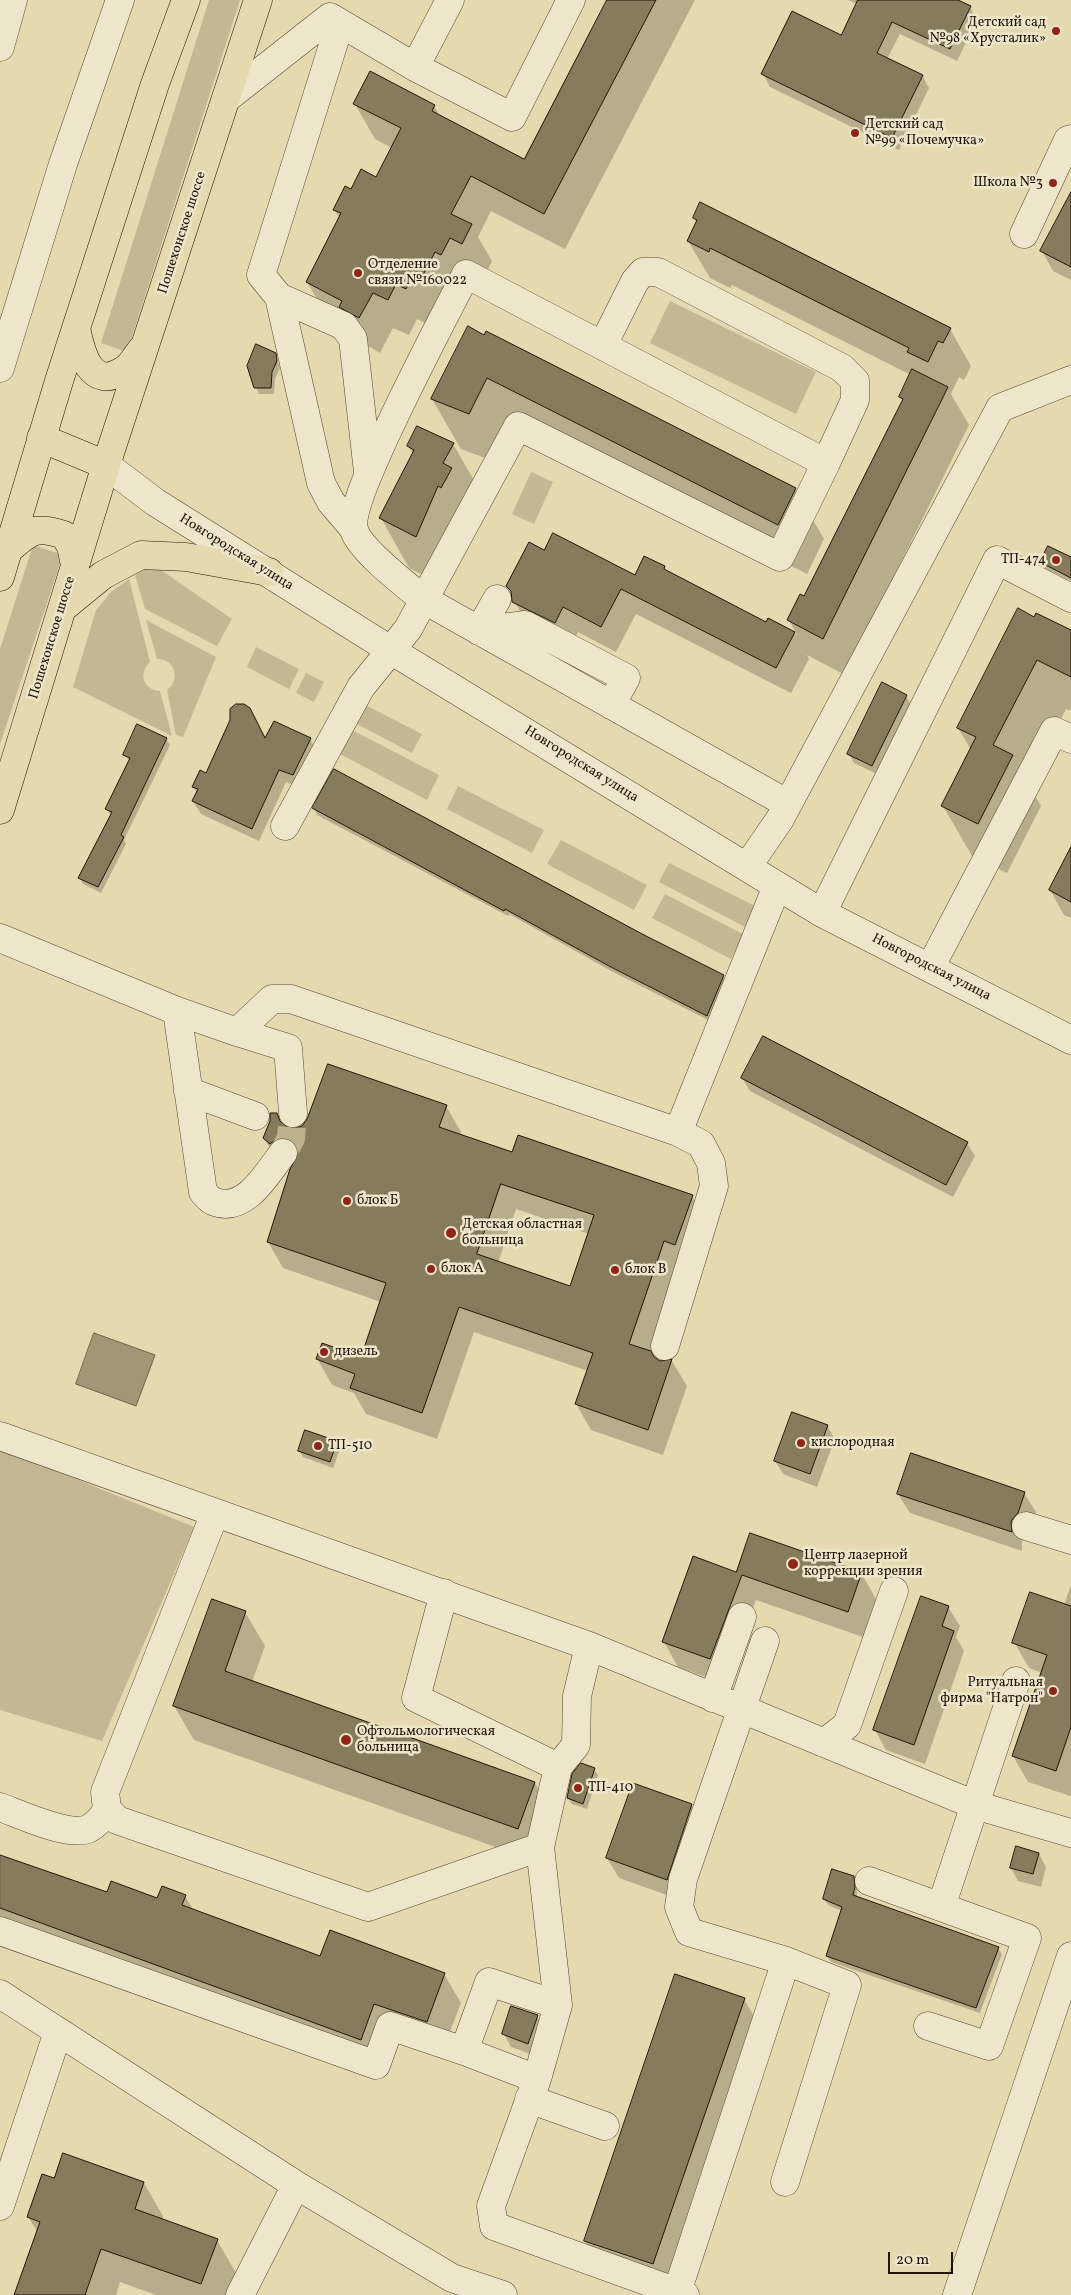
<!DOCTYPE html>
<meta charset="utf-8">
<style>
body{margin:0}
#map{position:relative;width:1071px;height:2295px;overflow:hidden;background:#e5d9af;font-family:Vollkorn,serif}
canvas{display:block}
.scale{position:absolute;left:888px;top:2252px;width:65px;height:22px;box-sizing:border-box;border:2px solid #221506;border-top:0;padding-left:6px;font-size:15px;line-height:18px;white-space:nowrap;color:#221506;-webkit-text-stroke:4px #eee6cb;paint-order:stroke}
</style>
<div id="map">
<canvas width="1071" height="2295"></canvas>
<div class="scale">20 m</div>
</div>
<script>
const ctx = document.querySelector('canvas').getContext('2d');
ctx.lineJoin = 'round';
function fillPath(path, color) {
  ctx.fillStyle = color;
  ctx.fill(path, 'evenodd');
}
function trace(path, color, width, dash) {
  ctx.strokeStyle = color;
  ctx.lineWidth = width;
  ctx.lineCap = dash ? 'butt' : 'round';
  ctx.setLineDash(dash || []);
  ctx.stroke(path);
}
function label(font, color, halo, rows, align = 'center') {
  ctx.font = font + ' Vollkorn,serif';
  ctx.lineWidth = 5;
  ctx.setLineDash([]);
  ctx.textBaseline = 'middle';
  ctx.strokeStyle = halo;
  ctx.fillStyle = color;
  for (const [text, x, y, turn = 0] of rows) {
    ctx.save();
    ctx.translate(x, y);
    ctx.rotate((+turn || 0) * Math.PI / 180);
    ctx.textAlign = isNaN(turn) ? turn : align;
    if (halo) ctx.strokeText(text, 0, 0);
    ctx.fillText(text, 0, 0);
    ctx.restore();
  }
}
const green = new Path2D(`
 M 209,0 L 240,0 L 127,352 L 101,343 Z
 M 670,301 L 816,372 L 796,414 L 650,343 Z
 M 531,472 L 553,482 L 534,524 L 512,514 Z
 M 33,545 L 63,555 L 0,744 L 0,649 Z
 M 145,569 L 161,570 L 232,619 L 217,646 L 145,609 L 135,575 Z
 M 129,579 L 150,662 C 138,673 143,690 160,691 L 172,736 L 73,687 L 96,610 L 111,592 Z
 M 146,620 L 216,657 L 183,737 L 176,735 L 167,690 C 181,680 175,658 157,659 Z
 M 256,647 L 299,669 L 289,689 L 247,667 Z
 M 306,673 L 324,682 L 314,702 L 296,693 Z
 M 363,704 L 422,734 L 412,753 L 353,722 Z
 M 350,729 L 439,775 L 427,800 L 338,753 Z
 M 458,786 L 544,830 L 532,853 L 447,809 Z
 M 561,840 L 647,885 L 634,910 L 547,864 Z
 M 669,863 L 755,906 L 747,928 L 659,882 Z
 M 665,894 L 743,934 L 731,959 L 652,918 Z
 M 0,1448 L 194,1527 L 102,1741 L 0,1710 Z`);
const water = new Path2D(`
 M 94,1333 L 155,1355 L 136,1406 L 76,1384 Z`);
const shadow = new Path2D(`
 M 608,0 L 695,0 L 565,249 L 491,211 L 478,237 L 492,261 L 483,279 L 427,324 L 417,319 L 409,335 L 393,328 L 380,353 L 361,342 L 328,318 L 307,282 L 339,218 L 335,210 L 351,190 L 377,179 L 392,148 L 375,139 L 355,104 L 434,106 L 441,118 L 524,161 Z
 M 848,0 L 956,0 L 970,7 L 977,20 L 957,61 L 900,34 L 887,59 L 922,75 L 929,88 L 899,150 L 770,87 L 763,74 L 841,37 L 857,4 Z
 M 1071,195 L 1071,280 L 1053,271 L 1042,251 Z
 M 694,218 L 950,329 L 971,366 L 964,380 L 959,377 L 951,394 L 969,425 L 845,675 L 807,655 L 809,659 L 791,693 L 636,614 L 616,652 L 578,632 L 570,648 L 528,627 L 507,586 L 545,551 L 635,576 L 664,567 L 667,572 L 766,624 L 768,620 L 797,635 L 789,620 L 805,598 L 903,401 L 900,396 L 911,375 L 732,285 L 730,288 L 710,278 L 688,241 L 697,223 Z
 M 468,328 L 795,489 L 824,539 L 807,574 L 516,427 L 498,463 L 461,449 L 432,399 Z
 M 275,354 L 280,368 L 275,379 L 274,394 L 259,394 L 256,387 Z
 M 453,444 L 482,494 L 445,586 L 409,568 L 381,518 L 413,454 L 408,446 Z
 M 1071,559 L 1071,581 L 1045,568 L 1042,562 Z
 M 1035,618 L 1071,632 L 1071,711 L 1066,709 L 1028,784 L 1041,806 L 1007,873 L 972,856 L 943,806 L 971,750 L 958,728 Z
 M 906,696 L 911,705 L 877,774 L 854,763 L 849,754 Z
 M 166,739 L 170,745 L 124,840 L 126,844 L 101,893 L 83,884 L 80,878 L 111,816 L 107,809 L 129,761 L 125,755 Z
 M 310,739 L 317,752 L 300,788 L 286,782 L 259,841 L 201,814 L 193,801 L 197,793 L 193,787 L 207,775 L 266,740 Z
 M 314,808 L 645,938 L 723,976 L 727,983 L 710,1021 L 613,972 L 509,914 L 508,916 L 317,815 Z
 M 1071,849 L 1071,918 L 1064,915 L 1050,890 Z
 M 742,1078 L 967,1143 L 975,1156 L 953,1197 L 750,1091 Z
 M 446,1106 L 461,1132 L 460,1136 L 513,1154 L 692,1196 L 707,1222 L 679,1267 L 650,1352 L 653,1358 L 660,1362 L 672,1361 L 687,1386 L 663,1455 L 591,1430 L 576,1404 L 588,1371 L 474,1332 L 437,1439 L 366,1414 L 354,1393 L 332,1385 L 317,1358 L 361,1358 L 381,1302 L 283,1268 L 268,1242 L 296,1162 L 286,1169 L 279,1164 L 264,1138 L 277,1115 L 283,1126 L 295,1130 ZM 516,1209 L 589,1234 L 570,1288 L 498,1263 Z
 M 827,1426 L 835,1439 L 817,1487 L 783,1474 L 775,1461 Z
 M 306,1432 L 337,1442 L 340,1449 L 333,1468 L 303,1457 L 299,1451 Z
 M 1024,1493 L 1036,1512 L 1029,1533 L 1022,1541 L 1022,1551 L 910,1513 L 898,1494 Z
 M 737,1573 L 861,1573 L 876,1599 L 863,1637 L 756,1600 L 725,1684 L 678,1667 L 664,1642 Z
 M 1071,1585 L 1071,1795 L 1070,1796 L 1028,1782 L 1013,1756 L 1042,1673 L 1029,1668 L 1014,1642 L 1064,1605 Z
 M 948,1607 L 960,1626 L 956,1637 L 964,1651 L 925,1764 L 886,1750 L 875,1730 Z
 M 245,1612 L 265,1646 L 252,1682 L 535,1783 L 554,1817 L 538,1862 L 194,1740 L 174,1706 Z
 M 594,1769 L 598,1775 L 587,1809 L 572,1804 L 568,1798 Z
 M 691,1805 L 703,1825 L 678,1899 L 619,1878 L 607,1858 Z
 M 1039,1854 L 1046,1867 L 1041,1887 L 1018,1881 L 1011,1868 Z
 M 0,1857 L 107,1894 L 158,1899 L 185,1896 L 194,1911 L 321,1957 L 444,1974 L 461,2003 L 443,2050 L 391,2033 L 378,2068 L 0,1931 Z
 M 853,1877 L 857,1884 L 857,1898 L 998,1948 L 1002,1954 L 980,2013 L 831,1962 L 827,1956 L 842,1911 L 828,1905 L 824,1899 Z
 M 744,1999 L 759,2025 L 667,2290 L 600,2267 L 585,2241 Z
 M 537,2016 L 544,2029 L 536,2056 L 511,2047 L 504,2034 Z
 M 54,2180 L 144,2183 L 163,2216 L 162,2220 L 217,2240 L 236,2273 L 229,2295 L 156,2295 L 120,2282 L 116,2295 L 16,2295 L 38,2233 L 28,2217 Z`);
const building = new Path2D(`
 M 607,0 L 656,0 L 544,214 L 471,176 L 451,214 L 472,224 L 462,244 L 450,238 L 441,255 L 435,252 L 423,275 L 415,271 L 406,289 L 396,284 L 388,300 L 373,293 L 359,318 L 339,307 L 342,301 L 306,282 L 341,213 L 333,210 L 345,186 L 351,189 L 361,169 L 376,177 L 401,128 L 353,104 L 370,71 L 435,105 L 432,111 L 524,159 Z
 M 858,0 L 958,0 L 971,6 L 950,49 L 892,22 L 877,53 L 923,75 L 892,138 L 761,74 L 792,11 L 841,35 Z
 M 1071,192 L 1071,267 L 1040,251 Z
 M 700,202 L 951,328 L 943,343 L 938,341 L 928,362 L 907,352 L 909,348 L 710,248 L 709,252 L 687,241 L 697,220 L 693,218 Z
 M 468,326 L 484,335 L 486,331 L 796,488 L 778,525 L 487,378 L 469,414 L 431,399 Z
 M 256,344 L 276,353 L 277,361 L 272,372 L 271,388 L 254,388 L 247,366 Z
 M 912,369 L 948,387 L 823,639 L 787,620 L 800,594 L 804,596 L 903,399 L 899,397 Z
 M 417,426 L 454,443 L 443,463 L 452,468 L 441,488 L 438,486 L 416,537 L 379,518 L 414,450 L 407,446 Z
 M 553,533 L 635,575 L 644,556 L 665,566 L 664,569 L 766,622 L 768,618 L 795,632 L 776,668 L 621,589 L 601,627 L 563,607 L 555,623 L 512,602 L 511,591 L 506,586 L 529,542 L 544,550 Z
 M 1048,546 L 1071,557 L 1071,578 L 1040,562 Z
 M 1018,608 L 1034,617 L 1036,613 L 1071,630 L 1071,677 L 1037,660 L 993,745 L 1013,755 L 978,824 L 941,806 L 976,737 L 957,728 Z
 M 882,682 L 907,695 L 872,766 L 847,754 Z
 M 236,704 L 244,704 L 250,708 L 265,738 L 274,721 L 311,738 L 293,775 L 279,770 L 252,829 L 192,801 L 198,789 L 192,787 L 200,770 L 206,773 L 230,720 L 230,709 Z
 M 137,724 L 167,738 L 121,835 L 124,837 L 98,887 L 78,878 L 112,812 L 105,809 L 130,758 L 123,755 Z
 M 334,769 L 646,936 L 724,975 L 707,1016 L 609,966 L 505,909 L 504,911 L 312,808 Z
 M 1071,847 L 1071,902 L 1049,890 Z
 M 763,1036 L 968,1142 L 946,1185 L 741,1078 Z
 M 328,1064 L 447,1105 L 439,1127 L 512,1152 L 518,1135 L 693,1195 L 675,1245 L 664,1241 L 629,1344 L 651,1351 L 654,1357 L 660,1361 L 672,1359 L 648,1430 L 575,1404 L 593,1353 L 459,1307 L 422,1413 L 350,1388 L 355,1374 L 316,1359 L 322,1343 L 361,1357 L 386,1283 L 267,1242 L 290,1169 L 298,1154 L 297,1146 L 292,1140 L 285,1138 L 277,1138 L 270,1144 L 263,1138 L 270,1121 L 270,1113 L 277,1113 L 280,1121 L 287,1127 L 295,1128 L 302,1126 L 307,1119 ZM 501,1184 L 594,1215 L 570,1286 L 477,1254 Z
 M 792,1412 L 828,1425 L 810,1474 L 774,1461 Z
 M 305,1430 L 337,1441 L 330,1462 L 298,1451 Z
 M 911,1453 L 1025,1492 L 1018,1513 L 1011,1521 L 1012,1532 L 897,1494 Z
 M 750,1533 L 862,1572 L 848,1612 L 742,1575 L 710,1659 L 662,1642 L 693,1556 L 736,1572 Z
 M 1030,1592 L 1071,1606 L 1071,1727 L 1056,1771 L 1012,1756 L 1047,1655 L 1012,1643 Z
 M 921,1596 L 949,1606 L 942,1626 L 954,1631 L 914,1745 L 873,1730 Z
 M 212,1599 L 246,1611 L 225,1671 L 535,1782 L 518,1829 L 173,1706 Z
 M 581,1763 L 595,1768 L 583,1804 L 567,1798 L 572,1774 Z
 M 633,1783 L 692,1804 L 667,1880 L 606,1858 Z
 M 1016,1846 L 1039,1853 L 1033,1874 L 1010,1868 Z
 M 0,1855 L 107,1892 L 111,1881 L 157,1898 L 162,1886 L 186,1895 L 182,1905 L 320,1956 L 330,1930 L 445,1973 L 427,2022 L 374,2004 L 361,2040 L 0,1908 Z
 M 832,1869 L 854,1876 L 855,1887 L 853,1895 L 999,1947 L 976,2008 L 826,1956 L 842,1907 L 823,1899 Z
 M 675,1974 L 745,1998 L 653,2264 L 584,2241 Z
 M 511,2006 L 538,2015 L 528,2044 L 502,2034 Z
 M 63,2153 L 144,2182 L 135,2209 L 218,2239 L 201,2284 L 101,2249 L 85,2295 L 14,2295 L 40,2222 L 27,2217 L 42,2174 L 54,2178 Z`);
const minorTunnel = new Path2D(`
 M 283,1153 L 291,1138 L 293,1113`);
const minor = new Path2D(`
 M 340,23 L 261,275 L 279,297 L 321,483 L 331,502 L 354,529
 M 0,47 L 13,0
 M 415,67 L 450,0
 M 227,98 L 330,17 L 415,67 L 512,117 L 571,0
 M 1024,234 L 1068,140 L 1071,139
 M 279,297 L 344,326 L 353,339 L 368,472
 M 603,345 L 635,281 L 643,272 L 658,272 L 842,368 L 855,381 L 855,400 L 826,463
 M 0,368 L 63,164 L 120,0
 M 106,465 L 155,502 L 392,651 L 822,913 L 1071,1040
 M 479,631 L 525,625 L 626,678 L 611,705
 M 479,631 L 497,599
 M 285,826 L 361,687 L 408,629 L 518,426 L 780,557 L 826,463 L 466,274 C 447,312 346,499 354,530 C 360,550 406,585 423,599 L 788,804
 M 747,867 L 780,819 L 1000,408 L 1071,380
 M 822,913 L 997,560 L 1071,598
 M 0,938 L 177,1011 L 237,1032 L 272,999 L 291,999 L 678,1132 L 777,886
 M 930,968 L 1054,731 L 1071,739
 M 177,1011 L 203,1192 C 206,1195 210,1201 215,1202 C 246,1213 267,1173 283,1153
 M 237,1032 L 288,1048 L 293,1113
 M 188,1091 L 255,1116
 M 665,1346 L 714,1186 L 711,1163 L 701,1144 L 678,1132
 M 0,1436 L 589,1646 L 975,1805 L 1071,1833
 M 215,1513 L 105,1792 L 107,1809 L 117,1820 L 368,1907 L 540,1847 L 558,1767 L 576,1745 L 577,1696 L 589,1646
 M 1026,1526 L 1071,1540
 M 444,1593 L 416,1698 L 558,1767
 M 765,1641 L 683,1879 L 679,1907 L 689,1932 L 786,1961 L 847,1985 L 785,2182
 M 713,1698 L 742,1617
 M 824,1743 L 847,1725 L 894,1591
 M 0,1807 C 19,1814 69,1837 88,1829 C 96,1825 103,1817 107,1809
 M 540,1847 L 558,2005 L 537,2079 L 491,2206 L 494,2226 L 685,2295
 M 869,1881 L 1027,1938 L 989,2046 L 928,2026
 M 941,1907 L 1016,1681
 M 0,1931 L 376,2065 L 390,2026 L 464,2051 L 489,1982 L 558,2005
 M 0,1994 L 296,2185 L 452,2278 L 503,2295
 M 464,2051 L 537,2079
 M 529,2099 L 605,2126
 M 0,2206 L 58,2032
 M 677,2292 L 786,1961
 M 240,2295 L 296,2185
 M 957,2295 L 1071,1956`);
const major = new Path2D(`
 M 76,328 C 81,352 90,392 124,370 C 131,366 137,355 142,349
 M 41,438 L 106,465
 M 7,551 C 30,531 34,525 64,535 L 71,546 L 75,565
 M 0,577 L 59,381 L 155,84 L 186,0
 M 64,607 L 103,575 L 141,555 L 186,557 L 269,572
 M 0,810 L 106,465 L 258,0`);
const markers = [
 [1056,31,5,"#8f2418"],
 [855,133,5,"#8f2418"],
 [1053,183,5,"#8f2418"],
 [358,273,5,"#8f2418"],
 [1056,560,5,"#8f2418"],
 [347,1201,5,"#8f2418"],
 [451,1233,6,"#8f2418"],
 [431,1269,5,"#8f2418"],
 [615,1270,5,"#8f2418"],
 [324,1352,5,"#8f2418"],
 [801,1443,5,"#8f2418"],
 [318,1446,5,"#8f2418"],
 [793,1564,6,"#8f2418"],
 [1053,1691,5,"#8f2418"],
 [346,1740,6,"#8f2418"],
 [578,1788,5,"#8f2418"]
];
const poiNames = [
 ["Детский сад",1046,23,"right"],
 ["№98 «Хрусталик»",1046,39,"right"],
 ["Детский сад",865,125],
 ["№99 «Почемучка»",865,141],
 ["Школа №3",1043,183,"right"],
 ["Отделение",368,265],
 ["связи №160022",368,281],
 ["ТП-474",1046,560,"right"],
 ["блок Б",357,1201],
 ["Детская областная",462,1225],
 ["больница",462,1241],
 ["блок А",441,1269],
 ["блок В",625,1270],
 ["дизель",334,1352],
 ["кислородная",811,1443],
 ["ТП-510",328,1446],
 ["Центр лазерной",804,1556],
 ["коррекции зрения",804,1572],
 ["Ритуальная",1043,1683,"right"],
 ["фирма \"Натрон\"",1043,1699,"right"],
 ["Офтольмологическая",357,1732],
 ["больница",357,1748],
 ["ТП-410",588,1788]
];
const streetNames = [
 ["Пошехонское шоссе",183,233,-72],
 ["Новгородская улица",236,553,32],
 ["Пошехонское шоссе",53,638,-73],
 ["Новгородская улица",581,765,32],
 ["Новгородская улица",931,968,27]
];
fillPath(green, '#c4b892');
fillPath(water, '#a39676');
trace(water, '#6f6249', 1);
fillPath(shadow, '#0003');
fillPath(building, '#877b5e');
trace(building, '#221506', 1);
trace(minorTunnel, '#beb28d', 28, [28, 14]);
trace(minor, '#534630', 29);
trace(major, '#221506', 29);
trace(minor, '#eee6cb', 28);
trace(major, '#e5d9af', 28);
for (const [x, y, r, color] of markers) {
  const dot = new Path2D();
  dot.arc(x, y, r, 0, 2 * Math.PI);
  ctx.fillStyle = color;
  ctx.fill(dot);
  trace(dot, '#eee6cb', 2);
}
label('14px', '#221506', '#eee6cb', poiNames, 'left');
label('14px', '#221506', '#eee6cb', streetNames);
</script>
